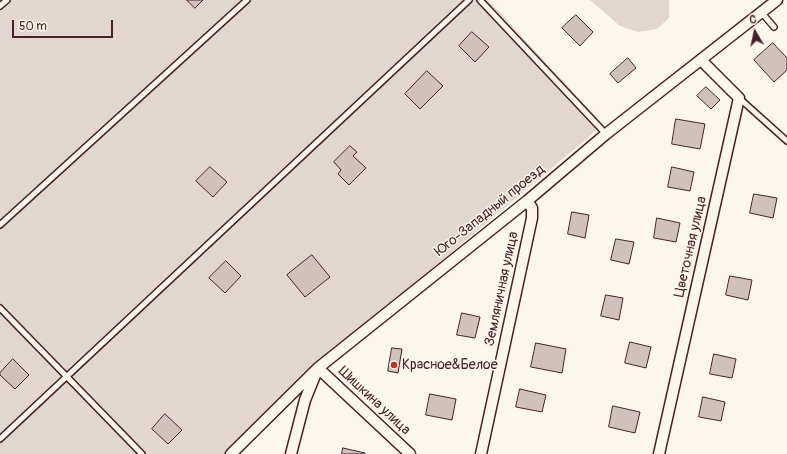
<!DOCTYPE html>
<meta charset="utf-8">
<style>
body{margin:0}
#map{position:relative;width:787px;height:454px;overflow:hidden;background:#fbf7ec;font-family:Pangolin,sans-serif}
canvas{display:block}
.north{position:absolute;left:735px;top:12px;width:40px;height:40px;-webkit-text-stroke:3px #fbf7ec;paint-order:stroke;rotate:351deg;font-size:11px;font-weight:700;line-height:16px;text-align:center;color:#4a1f2b}
.north::after{content:'';display:block;margin:auto;width:14px;height:18px;background:#4a1f2b;clip-path:polygon(50% 0,100% 100%,50% 72%,0 100%)}
.scale{position:absolute;left:12px;top:20px;width:101px;height:18px;box-sizing:border-box;border:2px solid #4a1f2b;border-top:0;padding-left:5px;font-size:12px;line-height:14px;white-space:nowrap;color:#4a1f2b;-webkit-text-stroke:3px #fbf7ec;paint-order:stroke}
</style>
<div id="map">
<canvas width="787" height="454"></canvas>
<div class="north">С</div>
<div class="scale">50 m</div>
</div>
<script>
const ctx = document.querySelector('canvas').getContext('2d');
ctx.lineJoin = 'round';
function fillPath(path, color) {
  ctx.fillStyle = color;
  ctx.fill(path, 'evenodd');
}
function trace(path, color, width, dash) {
  ctx.strokeStyle = color;
  ctx.lineWidth = width;
  ctx.lineCap = dash ? 'butt' : 'round';
  ctx.setLineDash(dash || []);
  ctx.stroke(path);
}
function label(font, color, halo, rows, align = 'center') {
  ctx.font = font + ' Pangolin,sans-serif';
  ctx.lineWidth = 3;
  ctx.setLineDash([]);
  ctx.textBaseline = 'middle';
  ctx.strokeStyle = halo;
  ctx.fillStyle = color;
  for (const [text, x, y, turn = 0] of rows) {
    ctx.save();
    ctx.translate(x, y);
    ctx.rotate((+turn || 0) * Math.PI / 180);
    ctx.textAlign = isNaN(turn) ? turn : align;
    if (halo) ctx.strokeText(text, 0, 0);
    ctx.fillText(text, 0, 0);
    ctx.restore();
  }
}
const green = new Path2D(`
 M 0,0 L 488,0 L 598,119 L 598,127 L 597,130 L 315,367 L 229,454 L 0,454 Z
 M 590,0 L 669,0 L 669,18 L 657,29 L 638,32 L 620,26 Z`);
const building = new Path2D(`
 M 187,0 L 203,0 L 195,8 Z
 M 576,15 L 593,32 L 580,46 L 562,28 Z
 M 472,32 L 489,47 L 475,62 L 459,46 Z
 M 773,43 L 787,58 L 787,70 L 774,82 L 754,60 Z
 M 628,58 L 636,68 L 618,83 L 610,74 Z
 M 427,71 L 443,86 L 420,109 L 405,94 Z
 M 706,87 L 720,100 L 711,109 L 697,96 Z
 M 676,119 L 705,124 L 700,149 L 672,144 Z
 M 350,146 L 357,152 L 353,156 L 366,168 L 349,185 L 338,174 L 341,170 L 334,162 Z
 M 210,167 L 227,182 L 213,197 L 196,181 Z
 M 672,167 L 694,172 L 690,191 L 668,187 Z
 M 754,194 L 777,198 L 773,218 L 750,213 Z
 M 572,212 L 589,215 L 585,238 L 568,234 Z
 M 657,218 L 680,223 L 676,242 L 654,238 Z
 M 616,239 L 634,242 L 629,264 L 611,260 Z
 M 312,255 L 330,277 L 305,297 L 287,275 Z
 M 226,261 L 241,276 L 225,293 L 209,278 Z
 M 730,276 L 752,280 L 748,300 L 726,295 Z
 M 606,295 L 623,298 L 619,320 L 601,316 Z
 M 462,313 L 480,317 L 475,338 L 457,335 Z
 M 630,342 L 651,347 L 646,368 L 625,363 Z
 M 536,343 L 566,349 L 562,373 L 531,367 Z
 M 392,348 L 402,349 L 398,373 L 388,371 Z
 M 714,354 L 736,359 L 732,378 L 710,374 Z
 M 13,359 L 29,375 L 15,389 L 0,375 L 0,373 Z
 M 520,389 L 546,395 L 542,412 L 516,407 Z
 M 430,394 L 456,399 L 452,420 L 426,415 Z
 M 703,397 L 725,402 L 721,421 L 699,417 Z
 M 613,406 L 640,412 L 635,433 L 609,427 Z
 M 165,414 L 182,430 L 168,444 L 152,429 Z
 M 343,448 L 365,453 L 365,454 L 342,454 Z`);
const service = new Path2D(`
 M 480,0 L 606,134
 M 0,6 L 7,0
 M 761,12 L 774,27
 M 739,98 L 787,141
 M 0,225 L 247,0
 M 0,308 L 142,454
 M 0,439 L 469,0`);
const minor = new Path2D(`
 M 231,454 L 318,368 L 527,201 L 606,134 L 777,0
 M 291,454 L 305,400 L 318,368 L 410,454
 M 481,454 L 532,218 L 532,208 L 527,201
 M 659,454 L 739,98 L 701,60`);
const markers = [
 [394,365,4,"#c8321e"]
];
const streetNames = [
 ["Юго-Западный проезд",490,211,-39],
 ["Цветочная улица",691,247,-77],
 ["Земляничная улица",502,289,-78],
 ["Шишкина улица",374,401,43]
];
const poiNames = [
 ["Красное&Белое",402,365]
];
fillPath(green, '#e2d7d0');
fillPath(building, '#cfc2bc');
trace(building, '#4a1f2b', 1);
trace(service, '#4a1f2b', 8);
trace(minor, '#4a1f2b', 13);
trace(service, '#fbf7ec', 5);
trace(minor, '#fbf7ec', 10);
for (const [x, y, r, color] of markers) {
  const dot = new Path2D();
  dot.arc(x, y, r, 0, 2 * Math.PI);
  ctx.fillStyle = color;
  ctx.fill(dot);
  trace(dot, '#fbf7ec', 1.5);
}
label('14px', '#4a1f2b', '#fbf7ec', streetNames);
label('14px', '#4a1f2b', '#fbf7ec', poiNames, 'left');
</script>
